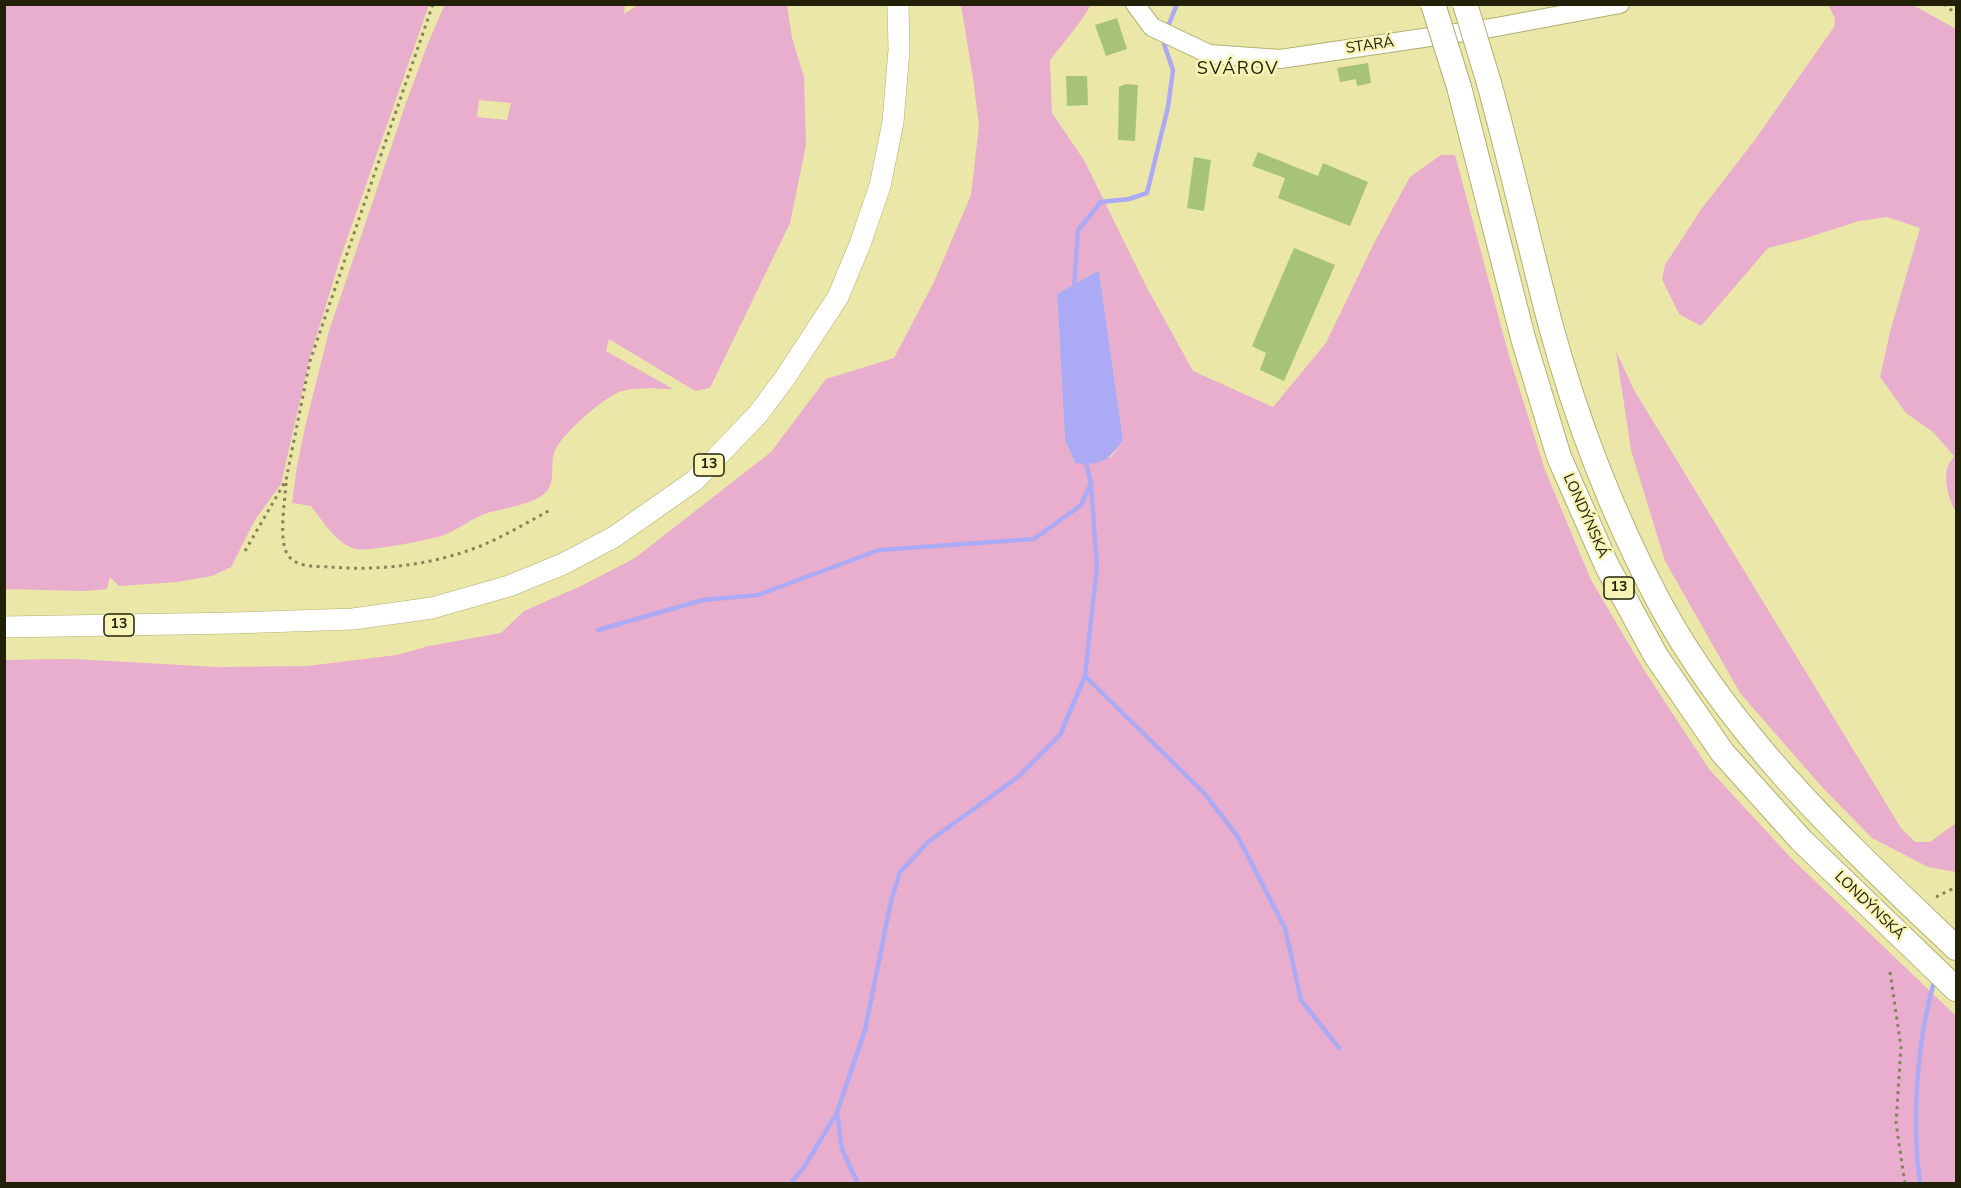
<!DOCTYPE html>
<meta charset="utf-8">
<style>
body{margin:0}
#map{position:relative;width:1961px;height:1188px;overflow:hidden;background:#eae7a9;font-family:"Nunito Sans",sans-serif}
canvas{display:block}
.frame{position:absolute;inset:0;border:6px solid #222008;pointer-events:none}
</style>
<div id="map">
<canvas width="1961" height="1188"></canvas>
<div class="frame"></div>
</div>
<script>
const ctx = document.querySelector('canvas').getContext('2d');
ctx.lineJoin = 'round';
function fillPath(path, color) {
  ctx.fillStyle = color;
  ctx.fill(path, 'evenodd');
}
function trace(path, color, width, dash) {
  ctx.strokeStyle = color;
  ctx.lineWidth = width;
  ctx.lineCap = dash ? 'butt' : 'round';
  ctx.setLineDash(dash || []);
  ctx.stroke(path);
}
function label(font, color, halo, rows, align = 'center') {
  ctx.font = font + ' "Nunito Sans",sans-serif';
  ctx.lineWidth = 5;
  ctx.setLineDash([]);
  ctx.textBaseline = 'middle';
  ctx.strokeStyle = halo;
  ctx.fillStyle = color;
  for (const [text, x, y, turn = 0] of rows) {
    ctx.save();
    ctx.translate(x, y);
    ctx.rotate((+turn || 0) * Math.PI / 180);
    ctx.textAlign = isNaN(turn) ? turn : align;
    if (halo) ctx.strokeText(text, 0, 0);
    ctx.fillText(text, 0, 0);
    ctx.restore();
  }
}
const green = new Path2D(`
 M 5,4 L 429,5 L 341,256 L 310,357 L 281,484 L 255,520 L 231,567 L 212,576 L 177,582 L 119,586 L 110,577 L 107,589 L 85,591 L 5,589 Z
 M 445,4 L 625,5 L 624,14 L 638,5 L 787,5 L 792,38 L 804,77 L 806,145 L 790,223 L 710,388 L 695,391 L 609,339 L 606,351 L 673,389 C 657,389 635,386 619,392 C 603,398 558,437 554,453 C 550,466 556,481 546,492 C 532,506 499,508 482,515 C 468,521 456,531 441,536 C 429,540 367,552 356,549 C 336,544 323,521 311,506 L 292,503 L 297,466 L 306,423 L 329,331 L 406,103 L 428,43 ZM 479,100 L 511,103 L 507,120 L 477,117 Z
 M 961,5 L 1091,5 L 1080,22 L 1050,60 L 1052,113 L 1084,160 L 1146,286 L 1193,371 L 1273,407 L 1326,343 L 1375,241 L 1410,177 L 1441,155 L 1455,155 L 1509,356 L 1545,470 L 1591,580 L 1644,670 L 1709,769 L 1791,858 L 1956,1016 L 1956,1183 L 5,1183 L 4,660 L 73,659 L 216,667 L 307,666 L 397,655 L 429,646 L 501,633 L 524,611 L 583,585 L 635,558 L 771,452 L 826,379 L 894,358 L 934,282 L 971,195 L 979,126 L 973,78 ZM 1099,270 L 1123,440 L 1111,457 L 1075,463 L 1065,440 L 1057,294 Z
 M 1828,5 L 1913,5 L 1956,29 L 1956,512 C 1949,501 1944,482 1947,469 C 1948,465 1951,460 1954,456 L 1933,432 L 1906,413 L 1880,377 L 1890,332 L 1920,228 L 1887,217 L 1859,221 L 1803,239 L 1768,248 L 1701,326 L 1679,314 L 1662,279 L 1665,265 L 1700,211 L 1754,141 L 1834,27 L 1835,18 Z
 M 1616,351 L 1634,390 L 1901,828 L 1915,842 L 1930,842 L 1956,823 L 1956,872 L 1928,867 L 1872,838 L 1822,787 L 1740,693 L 1665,561 L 1631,450 Z`);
const water = new Path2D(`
 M 1099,270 L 1123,440 C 1108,461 1101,466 1075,463 L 1065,440 L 1057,294 Z`);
const stream = new Path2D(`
 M 1169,24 L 1177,4
 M 1074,288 L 1078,230 L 1101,202 L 1129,199 L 1147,193 L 1168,107 L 1173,70 L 1164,44
 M 598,630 L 703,600 L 758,595 L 879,550 L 1034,539 L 1081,505 L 1090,485
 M 1085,676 L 1204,793 L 1238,837 L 1285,928 L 1301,1000 L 1339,1048
 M 790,1184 L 805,1166 L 836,1114
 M 858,1184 L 842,1149 L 837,1112 L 865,1030 L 891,901 L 900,872 L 928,842 L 1018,777 L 1060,735 L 1085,676 L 1097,566 L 1091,484 L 1085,458
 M 1920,1184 C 1911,1121 1917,1039 1935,978`);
const building = new Path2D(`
 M 1117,18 L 1127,49 L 1106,56 L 1095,25 Z
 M 1368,63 L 1371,83 L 1357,86 L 1356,79 L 1340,82 L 1337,68 Z
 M 1066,76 L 1087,76 L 1088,105 L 1067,106 Z
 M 1126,84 L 1138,85 L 1135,141 L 1118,140 L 1119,87 Z
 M 1258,152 L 1318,176 L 1323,163 L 1368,182 L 1350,226 L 1278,198 L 1285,178 L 1252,166 Z
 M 1194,157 L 1211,160 L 1204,211 L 1187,208 Z
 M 1294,248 L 1335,265 L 1284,381 L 1260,370 L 1266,353 L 1252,346 Z`);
const path = new Path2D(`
 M 1944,4 L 1956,14
 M 286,483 C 285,501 278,541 288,555 C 296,568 317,566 330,567 C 380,571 431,565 478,547 C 503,537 528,522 552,509
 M 245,551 L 286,480 L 310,361 L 433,4
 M 1936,897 L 1956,887
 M 1890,972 L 1901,1047 L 1896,1123 L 1905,1184`);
const secondary = new Path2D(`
 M 1135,4 L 1152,27 L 1209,54 L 1280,59 L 1491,28 L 1620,4`);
const primary = new Path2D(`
 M 4,627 L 234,623 L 353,619 L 432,608 L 509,586 L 563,564 L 614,537 L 694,481 L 758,414 L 785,378 L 838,297 L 860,244 L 880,186 L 893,122 L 899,50 L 898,4`);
const highway = new Path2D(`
 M 1489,83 C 1511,163 1529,243 1550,323 C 1576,419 1612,513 1658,600 C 1731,737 1846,843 1956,948
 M 1459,87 L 1523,338 L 1559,457 L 1607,566 L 1656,656 L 1722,752 L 1801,840 L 1956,989`);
const highwayBridge = new Path2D(`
 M 1433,4 L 1459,87
 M 1465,4 L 1489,83`);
const shields = [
 [709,465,30],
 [1619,588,30],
 [119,625,30]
];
const shieldNames = [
 ["13",709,465],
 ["13",1619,588],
 ["13",119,625]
];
const streetNames = [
 ["STARÁ",1370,46,-8],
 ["LONDÝNSKÁ",1585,516,66],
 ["LONDÝNSKÁ",1869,906,44]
];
const quarterNames = [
 ["SVÁROV",1238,70]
];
fillPath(green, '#e9adce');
fillPath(water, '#acaaf5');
trace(stream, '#acaaf5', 4.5);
fillPath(building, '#a7c476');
trace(secondary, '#b2af73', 20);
trace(primary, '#b2af73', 22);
trace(highway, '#b2af73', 26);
trace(path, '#868358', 3, [3, 4.5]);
trace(secondary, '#fff', 18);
trace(primary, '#fff', 21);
trace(highway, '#fff', 24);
trace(highwayBridge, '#b2af73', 26, []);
trace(highwayBridge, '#fff', 24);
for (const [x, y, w] of shields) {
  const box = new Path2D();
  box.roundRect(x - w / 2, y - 11, w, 22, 4.5);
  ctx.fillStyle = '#f8f4b6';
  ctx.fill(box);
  trace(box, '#222008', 1.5);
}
label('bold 14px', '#222008', null, shieldNames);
label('15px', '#222008', '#f8f4b6', streetNames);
ctx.letterSpacing = '1.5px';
label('18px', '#222008', '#f8f4b6', quarterNames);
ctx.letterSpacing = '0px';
</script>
